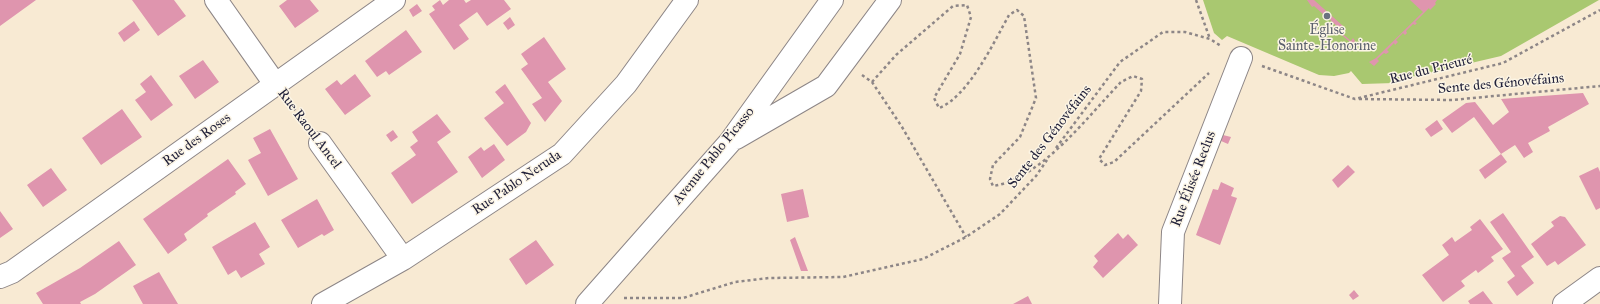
<!DOCTYPE html>
<meta charset="utf-8">
<style>
body{margin:0}
canvas{display:block;background:#f8ead3}
</style>
<canvas width="1600" height="304"></canvas>
<script>
const ctx = document.querySelector('canvas').getContext('2d');
ctx.lineJoin = 'round';
function fillPath(path, color) {
  ctx.fillStyle = color;
  ctx.fill(path, 'evenodd');
}
function trace(path, color, width, dash) {
  ctx.strokeStyle = color;
  ctx.lineWidth = width;
  ctx.lineCap = dash ? 'butt' : 'round';
  ctx.setLineDash(dash || []);
  ctx.stroke(path);
}
function label(font, color, halo, rows, align = 'center') {
  ctx.font = font + ' "IM FELL Great Primer",serif';
  ctx.lineWidth = 3;
  ctx.setLineDash([]);
  ctx.textBaseline = 'middle';
  ctx.strokeStyle = halo;
  ctx.fillStyle = color;
  for (const [text, x, y, turn = 0] of rows) {
    ctx.save();
    ctx.translate(x, y);
    ctx.rotate((+turn || 0) * Math.PI / 180);
    ctx.textAlign = isNaN(turn) ? turn : align;
    if (halo) ctx.strokeText(text, 0, 0);
    ctx.fillText(text, 0, 0);
    ctx.restore();
  }
}
const green = new Path2D(`
 M 1203,0 L 1599,0 L 1501,56 L 1420,75 L 1417,78 L 1415,76 L 1394,83 L 1362,84 L 1351,71 L 1349,73 L 1334,76 L 1319,75 L 1227,36 L 1222,40 L 1214,33 Z`);
const building = new Path2D(`
 M 0,0 L 36,0 L 0,26 Z
 M 132,0 L 174,0 L 186,16 L 158,36 Z
 M 287,0 L 310,0 L 319,11 L 295,28 L 279,6 Z
 M 440,0 L 443,5 L 449,0 L 464,0 L 466,3 L 471,0 L 504,0 L 511,9 L 487,26 L 477,12 L 459,25 L 469,39 L 454,50 L 429,14 L 435,10 L 432,6 Z
 M 1307,0 L 1314,0 L 1343,26 L 1339,31 L 1337,29 L 1339,28 L 1327,17 L 1325,19 L 1323,17 L 1324,15 L 1314,6 L 1312,7 Z
 M 1410,0 L 1437,0 L 1435,3 L 1436,4 L 1430,10 L 1429,8 L 1415,22 L 1417,23 L 1415,25 L 1413,24 L 1406,31 L 1407,33 L 1405,35 L 1403,33 L 1396,40 L 1398,42 L 1395,45 L 1394,43 L 1387,50 L 1389,52 L 1386,54 L 1384,53 L 1377,59 L 1379,61 L 1374,66 L 1369,62 L 1376,58 L 1423,12 Z
 M 417,4 L 422,11 L 413,17 L 409,10 Z
 M 510,17 L 515,25 L 508,30 L 503,23 Z
 M 134,21 L 140,30 L 124,42 L 118,33 Z
 M 406,30 L 422,52 L 389,75 L 386,71 L 377,77 L 365,61 Z
 M 1339,31 L 1351,41 L 1353,38 L 1355,41 L 1353,44 L 1350,42 L 1338,32 Z
 M 544,37 L 566,69 L 548,82 L 562,101 L 545,122 L 532,104 L 542,98 L 521,69 L 528,64 L 521,54 Z
 M 203,60 L 219,82 L 195,99 L 179,76 Z
 M 355,74 L 371,96 L 345,115 L 325,89 L 337,80 L 341,85 Z
 M 151,75 L 173,105 L 151,121 L 135,100 L 146,92 L 140,84 Z
 M 505,84 L 531,123 L 526,132 L 507,146 L 484,118 L 504,103 L 495,92 Z
 M 1583,93 L 1589,104 L 1548,127 L 1550,131 L 1528,143 L 1533,152 L 1524,158 L 1515,145 L 1501,154 L 1474,117 L 1452,133 L 1442,120 L 1466,103 L 1475,102 L 1493,125 L 1509,112 L 1501,99 Z
 M 122,109 L 142,137 L 101,165 L 82,138 Z
 M 437,114 L 451,132 L 437,142 L 458,172 L 412,204 L 391,173 L 416,155 L 410,147 L 418,141 L 412,132 Z
 M 1437,120 L 1443,129 L 1431,137 L 1425,129 Z
 M 270,129 L 298,179 L 268,196 L 248,160 L 261,153 L 253,138 Z
 M 393,130 L 398,137 L 391,142 L 386,135 Z
 M 1223,135 L 1231,137 L 1228,144 L 1221,141 Z
 M 494,144 L 505,160 L 482,178 L 468,157 L 481,147 L 484,151 Z
 M 1501,154 L 1507,162 L 1485,179 L 1479,170 Z
 M 228,159 L 246,184 L 235,192 L 236,194 L 207,214 L 208,216 L 184,234 L 187,240 L 168,254 L 143,219 Z
 M 1348,165 L 1355,172 L 1338,188 L 1332,180 Z
 M 1598,167 L 1600,172 L 1600,208 L 1596,210 L 1579,176 Z
 M 51,168 L 67,190 L 43,207 L 27,185 Z
 M 1221,182 L 1234,188 L 1231,196 L 1237,198 L 1220,245 L 1196,235 L 1213,189 L 1218,190 Z
 M 803,189 L 809,217 L 787,222 L 781,194 Z
 M 317,199 L 334,230 L 324,236 L 322,234 L 298,248 L 281,220 Z
 M 0,211 L 13,229 L 0,238 Z
 M 1503,213 L 1534,257 L 1521,266 L 1534,283 L 1517,296 L 1507,282 L 1515,276 L 1502,258 L 1511,252 L 1490,222 Z
 M 1560,216 L 1565,217 L 1586,245 L 1558,265 L 1555,261 L 1547,266 L 1531,244 L 1554,226 L 1551,222 Z
 M 1480,219 L 1503,249 L 1491,257 L 1494,261 L 1478,273 L 1476,270 L 1461,281 L 1465,286 L 1443,302 L 1422,275 L 1449,255 L 1442,245 L 1452,237 L 1455,242 L 1472,230 L 1470,227 Z
 M 255,222 L 270,247 L 259,254 L 265,264 L 241,278 L 236,270 L 228,275 L 212,247 Z
 M 1118,233 L 1123,239 L 1128,234 L 1138,245 L 1103,278 L 1093,267 L 1098,261 L 1094,256 Z
 M 795,237 L 808,271 L 801,271 L 790,240 Z
 M 536,240 L 554,265 L 526,285 L 509,259 Z
 M 119,241 L 136,265 L 95,294 L 80,302 L 81,304 L 43,304 L 36,293 L 80,268 Z
 M 159,272 L 178,304 L 143,304 L 133,286 Z
 M 1354,290 L 1359,296 L 1353,300 L 1349,295 Z
 M 1483,291 L 1493,304 L 1470,304 L 1468,301 Z
 M 1028,296 L 1032,304 L 1013,304 Z`);
const path = new Path2D(`
 M 1196,0 L 1210,39
 M 1262,66 L 1355,99 L 1503,63 L 1600,10
 M 862,75 L 872,82 L 902,127 L 966,237
 M 872,82 L 896,55 L 953,6 L 967,5 L 971,17 L 960,54 L 934,98 L 939,108 C 968,97 994,42 1009,15 L 1017,10 L 1024,16 L 1036,98 L 1020,137 L 993,165 L 990,179 L 993,186 C 1041,179 1088,116 1121,82 L 1133,76 L 1142,79 L 1141,91 L 1099,159 L 1105,165 L 1114,162 L 1209,73
 M 1359,99 L 1452,100 L 1600,86
 M 290,103 L 306,125
 M 1056,148 L 1120,62 L 1163,32 L 1185,32 L 1210,39 L 1221,46
 M 624,298 L 683,298 L 735,282 L 769,278 L 843,277 L 923,259 L 966,237 L 1000,214 L 1036,176 L 1047,160`);
const minor = new Path2D(`
 M 216,0 L 275,84
 M 736,138 L 826,86 L 890,0
 M 320,143 L 403,259
 M 0,277 L 12,272 L 394,0
 M 323,304 L 403,259 L 562,154 L 626,84 L 687,0
 M 587,304 L 730,142 L 832,0
 M 1170,304 L 1173,232 L 1241,58`);
const major = new Path2D(`
 M 1564,304 L 1600,278`);
const markers = [
 [1327,16,4,"#6b7280"]
];
const worshipNames = [
 ["Église",1327,31],
 ["Sainte-Honorine",1327,47]
];
const streetNames = [
 ["Rue du Prieuré",1431,70,-14],
 ["Sente des Génovéfains",1501,84,-5],
 ["Rue Raoul Ancel",309,129,53],
 ["Sente des Génovéfains",1050,137,-52],
 ["Rue des Roses",197,140,-36],
 ["Avenue Pablo Picasso",714,156,-51],
 ["Rue Élisée Reclus",1194,179,-69],
 ["Rue Pablo Neruda",517,183,-34]
];
fillPath(green, '#a9c870');
fillPath(building, '#df95ae');
trace(minor, '#8d8687', 24);
trace(major, '#8d8687', 24);
trace(path, '#8d8687', 2.5, [3, 3]);
trace(minor, '#fff', 22);
trace(major, '#fff', 22);
for (const [x, y, r, color] of markers) {
  const dot = new Path2D();
  dot.arc(x, y, r, 0, 2 * Math.PI);
  ctx.fillStyle = color;
  ctx.fill(dot);
  trace(dot, '#fcf5e5', 1.5);
}
label('14px', '#5b616d', '#fcf5e5', worshipNames);
label('14px', '#22223b', '#fcf5e5', streetNames);
</script>
